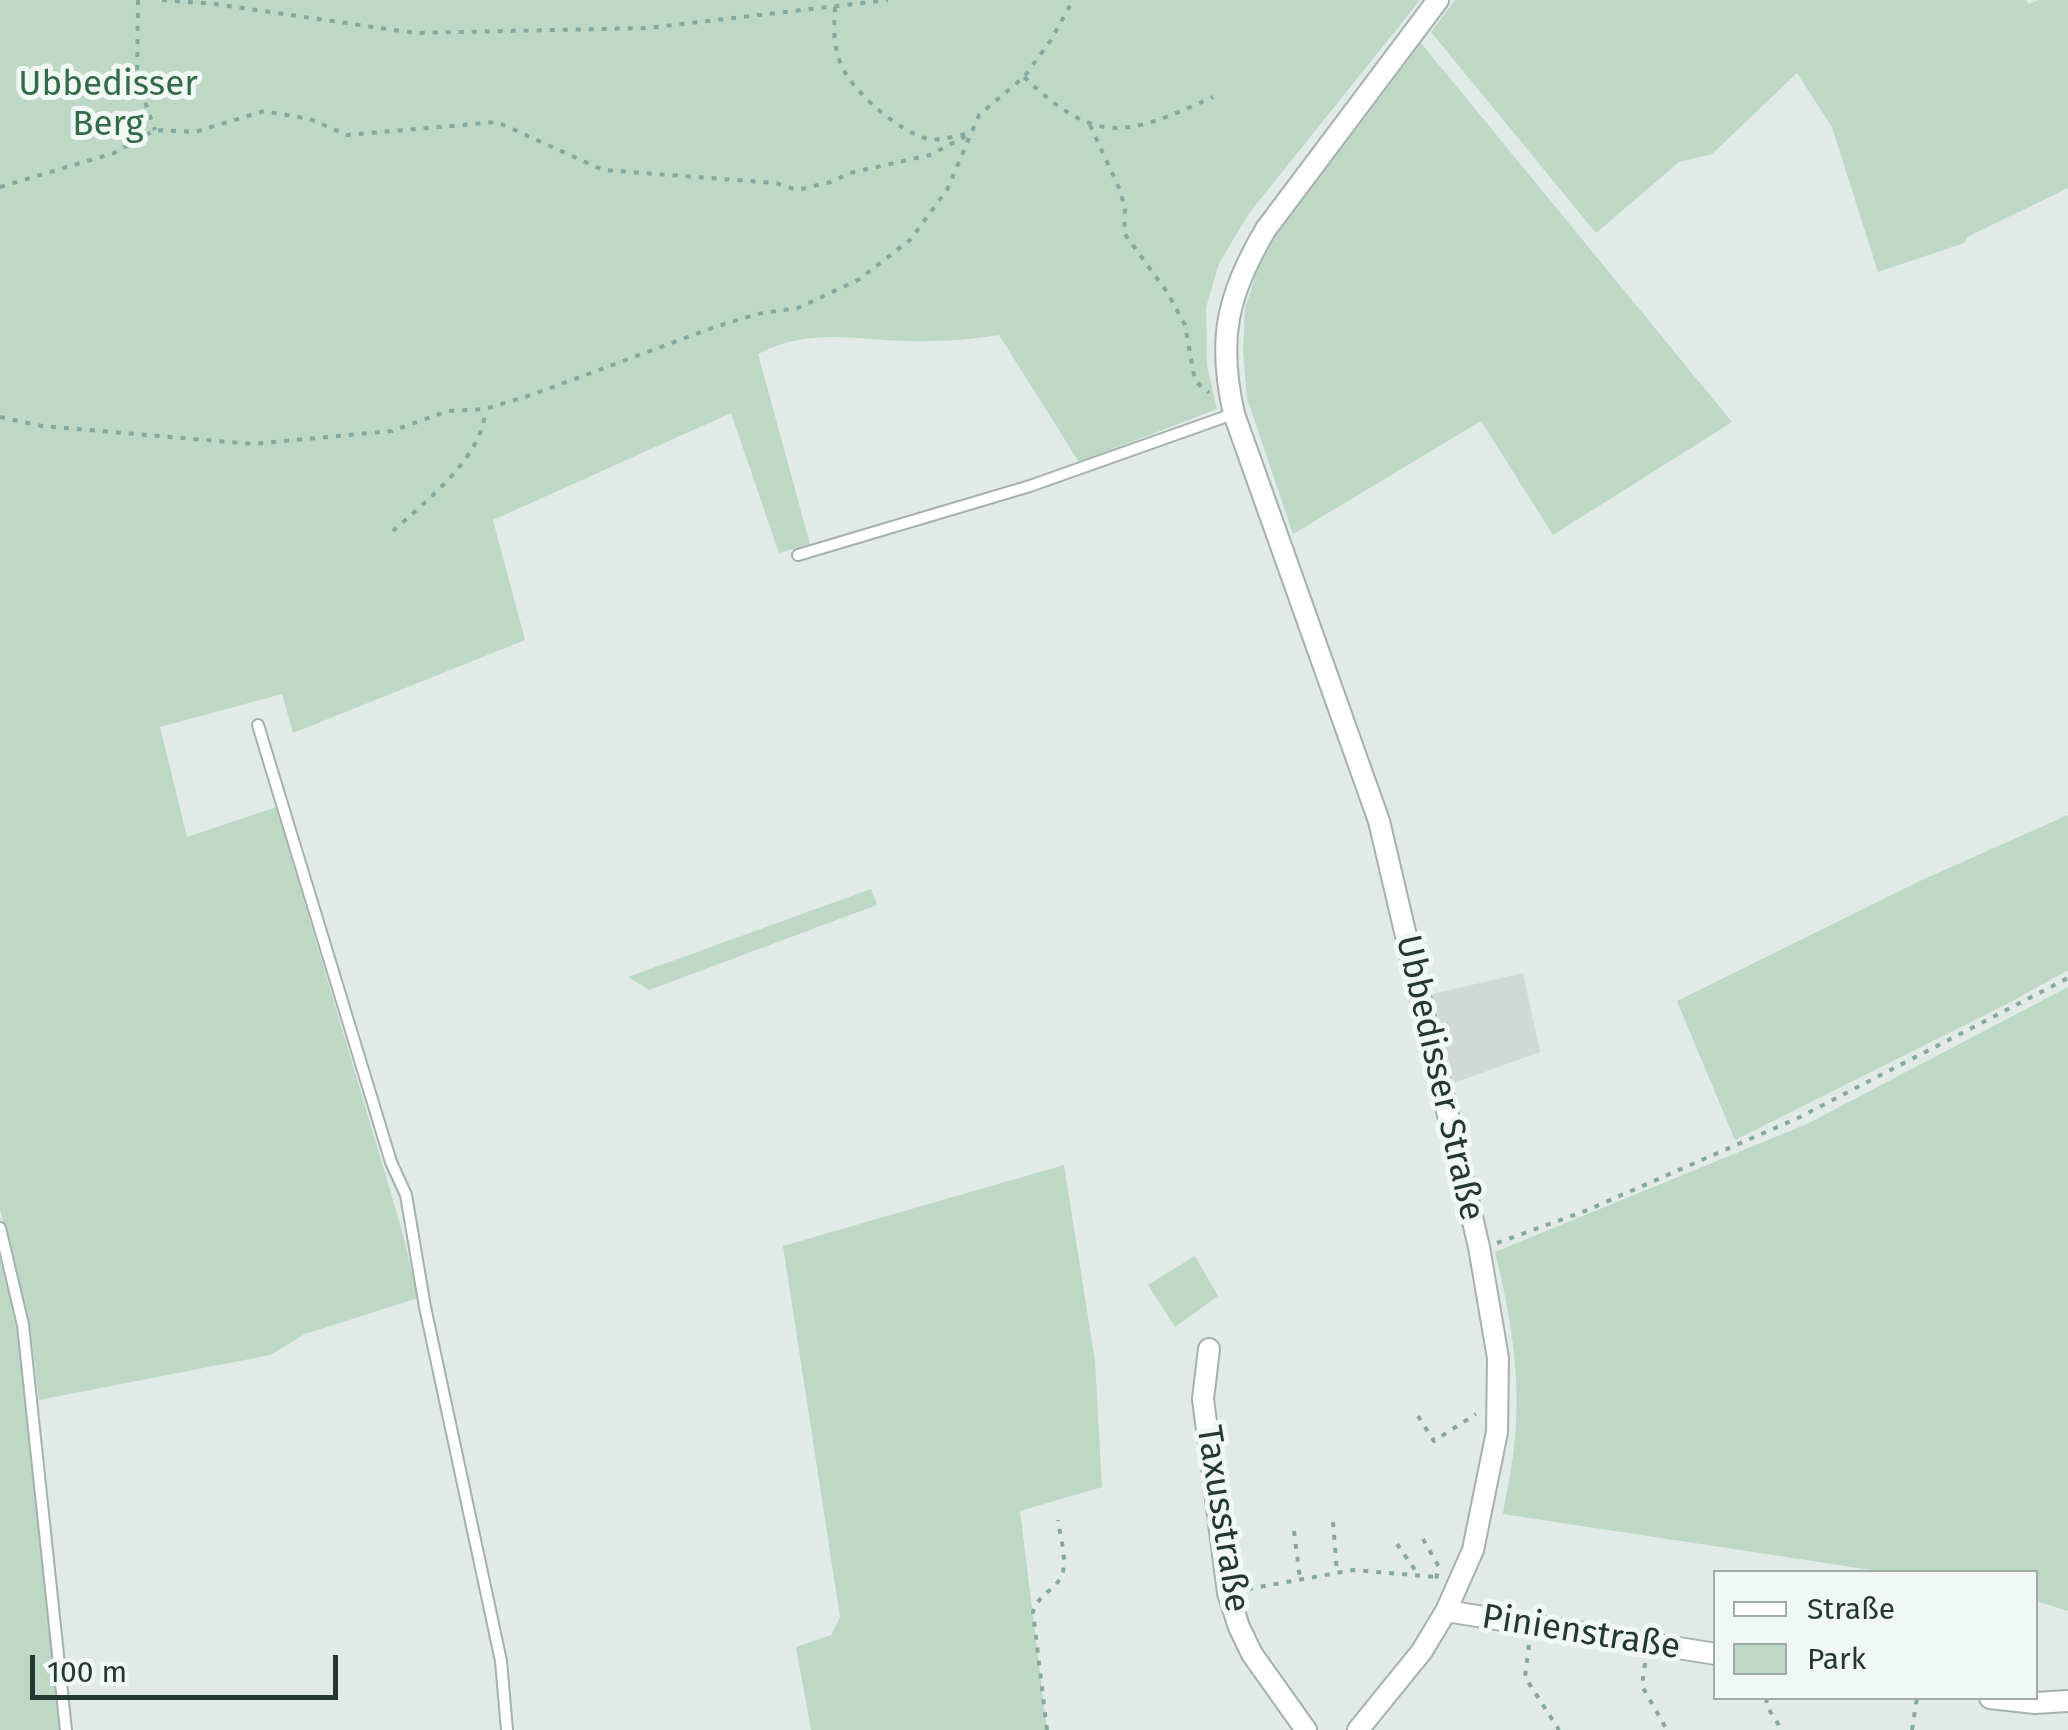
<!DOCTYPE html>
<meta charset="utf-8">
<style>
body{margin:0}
#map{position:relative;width:2068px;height:1730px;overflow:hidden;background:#e1eae6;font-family:"Fira Sans",sans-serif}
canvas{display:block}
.legend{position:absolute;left:1713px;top:1570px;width:325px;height:130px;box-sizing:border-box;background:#f1f7f4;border:2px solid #9faba6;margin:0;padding:12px 18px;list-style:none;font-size:30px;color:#243832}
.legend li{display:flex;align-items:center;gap:20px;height:50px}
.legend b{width:50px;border:2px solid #9faba6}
.scale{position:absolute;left:30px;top:1655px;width:308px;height:45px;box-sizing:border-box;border:5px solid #243832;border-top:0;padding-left:12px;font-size:30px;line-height:35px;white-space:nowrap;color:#243832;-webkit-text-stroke:8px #f1f7f4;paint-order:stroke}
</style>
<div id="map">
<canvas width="2068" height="1730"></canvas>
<ul class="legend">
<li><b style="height:12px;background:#fff"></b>Straße</li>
<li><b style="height:28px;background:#bdd8c4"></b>Park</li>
</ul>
<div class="scale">100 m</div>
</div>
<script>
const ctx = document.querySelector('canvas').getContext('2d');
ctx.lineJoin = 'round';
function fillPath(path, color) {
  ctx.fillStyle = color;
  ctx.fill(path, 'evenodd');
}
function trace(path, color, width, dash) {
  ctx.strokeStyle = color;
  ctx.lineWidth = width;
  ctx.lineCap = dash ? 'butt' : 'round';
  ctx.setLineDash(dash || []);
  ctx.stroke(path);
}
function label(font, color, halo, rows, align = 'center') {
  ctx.font = font + ' "Fira Sans",sans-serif';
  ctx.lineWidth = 10;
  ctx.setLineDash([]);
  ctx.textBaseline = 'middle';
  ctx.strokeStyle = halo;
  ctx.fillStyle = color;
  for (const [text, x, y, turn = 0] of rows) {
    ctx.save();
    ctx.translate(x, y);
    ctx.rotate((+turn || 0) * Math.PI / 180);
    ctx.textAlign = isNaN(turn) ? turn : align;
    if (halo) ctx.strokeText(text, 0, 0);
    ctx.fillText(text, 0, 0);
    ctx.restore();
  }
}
const built = new Path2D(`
 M 1523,973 L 1540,1052 L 1454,1083 L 1433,994 Z`);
const green = new Path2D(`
 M 0,0 L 1420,0 L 1250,212 L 1219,263 L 1206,308 L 1207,365 L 1217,409 L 1079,462 L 999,335 C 967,340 937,342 905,341 C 852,339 807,328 758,354 L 810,544 L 779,553 L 731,413 L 493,520 L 525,640 L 293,733 L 282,694 L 160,727 L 187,837 L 276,807 L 401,1227 L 418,1298 L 305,1334 L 270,1355 L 39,1400 L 30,1326 L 0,1209 Z
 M 1455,0 L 2026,0 L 2029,4 L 2039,0 L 2068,0 L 2068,188 L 1967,237 L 1964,243 L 1878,272 L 1832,127 L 1797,73 L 1712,154 L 1679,162 L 1596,233 L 1431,32 Z
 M 1421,43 L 1732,422 L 1553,535 L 1481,421 L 1293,534 L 1247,398 L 1243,351 L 1245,309 L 1258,267 L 1281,228 Z
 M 2068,815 L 2068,970 L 2007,1004 L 1735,1140 L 1677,1001 L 1922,880 Z
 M 871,889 L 877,905 L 649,990 L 628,977 Z
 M 2068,987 L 2068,1611 L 2036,1601 L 2036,1572 L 1885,1572 L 1503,1514 C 1507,1489 1513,1463 1515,1437 C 1521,1376 1510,1312 1495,1252 L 1807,1124 Z
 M 1064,1165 L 1095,1361 L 1102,1487 L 1020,1511 L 1047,1730 L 811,1730 L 796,1647 L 831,1635 L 840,1617 L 783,1246 Z
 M 1195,1256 L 1218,1296 L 1175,1327 L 1148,1285 Z
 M 0,1259 L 17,1327 L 60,1730 L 0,1730 Z`);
const path = new Path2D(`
 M 138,0 L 137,79 L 155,130
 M 162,0 L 215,4 L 415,33 L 647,28 L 888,0
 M 835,7 C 834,26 833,44 840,62 C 850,90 899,132 928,139 C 940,141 955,136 967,134
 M 1024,77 C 1098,147 1126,136 1213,97
 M 1090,125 L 1119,188 L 1125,208 L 1124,233 L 1167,292 L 1185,325 L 1195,381 L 1209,393
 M 0,187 L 114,153 L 155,130 L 195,132 L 264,111 L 310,119 L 347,135 L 497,122 L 603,170 L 776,183 L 797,190 L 831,182 L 850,173 L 930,155 L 972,133
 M 0,417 L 42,426 L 252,444 L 392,431 L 448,411 L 485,409 L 531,395 L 715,327 L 757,314 L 798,308 L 858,280 L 910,240 L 947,190 L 979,115 L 1024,77 L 1051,40 L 1073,0
 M 393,531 C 425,502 483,457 485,411
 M 1497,1243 L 1585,1211 L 1798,1118 L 2068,978
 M 1418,1416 L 1434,1441 L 1476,1414
 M 1333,1522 L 1337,1573
 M 1294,1531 L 1300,1579
 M 1423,1539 L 1439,1567 L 1436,1579
 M 1397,1544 L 1415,1570 L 1414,1575
 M 1248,1589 L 1353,1570 L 1437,1577
 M 1529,1645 L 1525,1677 L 1559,1730
 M 1645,1663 L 1642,1686 L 1667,1730
 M 1767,1698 L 1766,1705 L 1782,1730
 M 1047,1730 L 1033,1612 C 1037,1597 1051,1592 1060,1579 C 1069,1565 1060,1536 1058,1520
 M 1912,1730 L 1917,1698`);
const lane = new Path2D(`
 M 798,555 L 1030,486 L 1233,414
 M 258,725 L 391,1162 L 406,1195 L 425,1307 L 501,1661 L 507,1730
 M 0,1228 L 23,1325 L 66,1730`);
const street = new Path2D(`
 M 1209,1349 L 1203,1399 L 1228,1593 L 1239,1627 L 1252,1654 L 1306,1730
 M 1446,1611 L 1716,1654
 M 1990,1698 L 2035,1703 L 2068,1701
 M 1358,1730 L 1422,1651 L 1446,1611 L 1473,1550 L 1497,1432 L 1498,1358 L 1479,1247 L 1379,821 L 1234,414 C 1217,339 1227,295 1266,229 L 1438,0`);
const parkNames = [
 ["Ubbedisser",108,85],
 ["Berg",108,125]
];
const streetNames = [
 ["Ubbedisser Straße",1439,1078,77],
 ["Taxusstraße",1222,1519,81],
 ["Pinienstraße",1581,1633,9]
];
fillPath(built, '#d0d9d5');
fillPath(green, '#bdd8c4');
trace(lane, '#a5b1ac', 14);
trace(street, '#a5b1ac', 24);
trace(path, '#86a99e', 4, [5, 8]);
trace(lane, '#fff', 10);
trace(street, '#fff', 20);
label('35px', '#336a48', '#f1f7f4', parkNames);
label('35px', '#243832', '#f1f7f4', streetNames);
</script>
